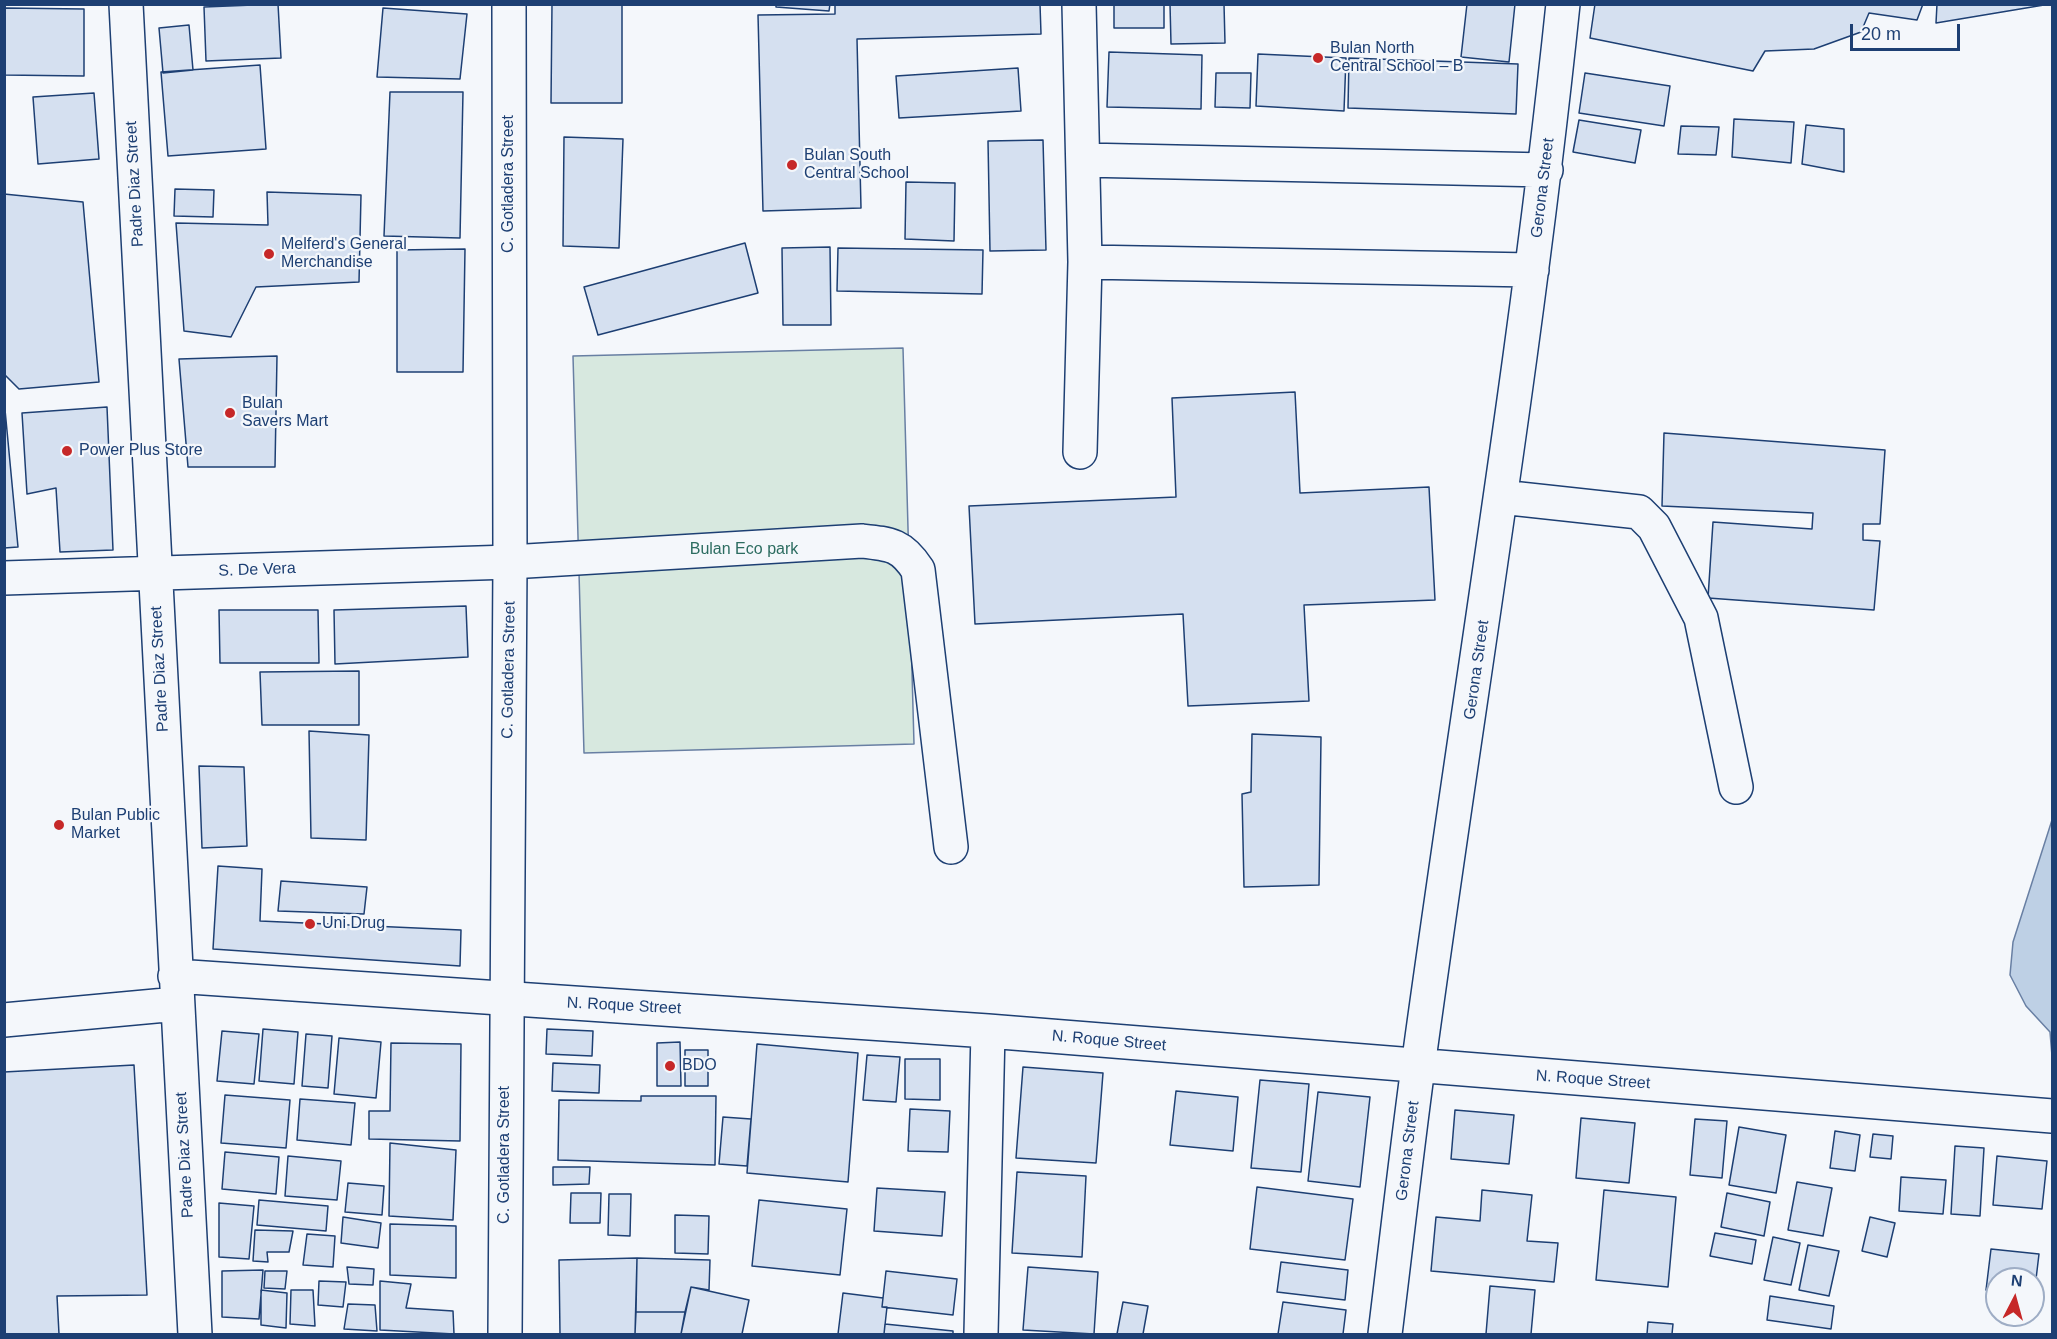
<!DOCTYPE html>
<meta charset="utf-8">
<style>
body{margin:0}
#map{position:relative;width:2057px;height:1339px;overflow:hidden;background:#f4f7fb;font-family:Arial,sans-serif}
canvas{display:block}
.frame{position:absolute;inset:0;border:6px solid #1d3f73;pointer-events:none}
.north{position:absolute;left:1985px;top:1267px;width:60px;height:60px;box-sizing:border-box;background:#f4f7fb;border:2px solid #9eadc5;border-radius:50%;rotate:6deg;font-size:16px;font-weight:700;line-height:24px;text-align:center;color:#1d3f73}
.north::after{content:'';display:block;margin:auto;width:21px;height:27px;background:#c62828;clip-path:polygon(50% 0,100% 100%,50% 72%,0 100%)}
.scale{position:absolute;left:1850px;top:24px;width:110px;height:27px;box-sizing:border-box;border:3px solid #1d3f73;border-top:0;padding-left:8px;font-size:18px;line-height:21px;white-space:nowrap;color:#1d3f73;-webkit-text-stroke:4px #f4f7fb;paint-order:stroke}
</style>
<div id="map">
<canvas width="2057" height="1339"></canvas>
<div class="frame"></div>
<div class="north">N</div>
<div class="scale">20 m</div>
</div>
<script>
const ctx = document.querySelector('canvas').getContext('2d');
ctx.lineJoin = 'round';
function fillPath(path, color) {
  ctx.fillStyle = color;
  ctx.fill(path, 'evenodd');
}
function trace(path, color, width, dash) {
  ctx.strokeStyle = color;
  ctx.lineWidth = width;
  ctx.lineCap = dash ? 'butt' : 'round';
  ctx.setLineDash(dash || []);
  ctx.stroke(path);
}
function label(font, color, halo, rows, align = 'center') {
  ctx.font = font + ' Arial,sans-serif';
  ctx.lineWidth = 4.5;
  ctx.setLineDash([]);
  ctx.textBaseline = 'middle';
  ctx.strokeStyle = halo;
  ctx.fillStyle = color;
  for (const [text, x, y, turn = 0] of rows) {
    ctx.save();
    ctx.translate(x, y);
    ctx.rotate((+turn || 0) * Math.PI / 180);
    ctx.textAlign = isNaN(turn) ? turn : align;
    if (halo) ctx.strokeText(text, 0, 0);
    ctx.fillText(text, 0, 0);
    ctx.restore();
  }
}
const green = new Path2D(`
 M 903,348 L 914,744 L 584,753 L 573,356 Z`);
const water = new Path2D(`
 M 2052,820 L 2052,1056 L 2050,1032 L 2026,1006 L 2010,975 L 2013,942 Z`);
const building = new Path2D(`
 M 278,4 L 281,58 L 206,61 L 204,7 Z
 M 552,4 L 622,4 L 622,103 L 551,103 Z
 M 776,4 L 830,4 L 829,11 L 776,7 Z
 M 835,4 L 1040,4 L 1041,34 L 857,39 L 861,208 L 763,211 L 758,15 L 835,14 Z
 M 1114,4 L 1164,4 L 1164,28 L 1114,28 Z
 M 1170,4 L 1224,4 L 1225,43 L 1171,44 Z
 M 1467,4 L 1515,4 L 1509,62 L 1461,57 Z
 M 1595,4 L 1923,4 L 1917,20 L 1869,13 L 1861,32 L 1814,49 L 1765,51 L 1753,71 L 1590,38 Z
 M 1937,4 L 2050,4 L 1936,23 Z
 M 5,8 L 84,9 L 84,76 L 4,75 Z
 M 383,8 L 467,14 L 460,79 L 377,77 Z
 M 189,25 L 193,70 L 163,73 L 159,28 Z
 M 1109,52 L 1202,55 L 1201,109 L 1107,107 Z
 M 1258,54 L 1346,58 L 1344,111 L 1256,106 Z
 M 1349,58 L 1518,64 L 1516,114 L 1348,108 Z
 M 260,65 L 266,149 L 168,156 L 161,72 Z
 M 1018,68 L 1021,111 L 899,118 L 896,76 Z
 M 1216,73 L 1251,73 L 1250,108 L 1215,107 Z
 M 1585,73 L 1670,86 L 1664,126 L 1579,113 Z
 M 390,92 L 463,92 L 460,238 L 384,236 Z
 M 94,93 L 99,159 L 38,164 L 33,97 Z
 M 1734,119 L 1794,122 L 1791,163 L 1732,157 Z
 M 1579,120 L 1641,130 L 1635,163 L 1573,152 Z
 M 1806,125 L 1844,129 L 1844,172 L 1802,164 Z
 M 1681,126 L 1719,127 L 1716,155 L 1678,154 Z
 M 564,137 L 623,139 L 619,248 L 563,246 Z
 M 1043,140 L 1046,250 L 990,251 L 988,141 Z
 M 906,182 L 955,183 L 954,241 L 905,239 Z
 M 175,189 L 214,190 L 213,217 L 174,216 Z
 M 267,192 L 361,195 L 359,282 L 256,287 L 231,337 L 184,331 L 176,223 L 268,225 Z
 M 4,194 L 83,202 L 99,382 L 19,389 L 4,374 Z
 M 745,243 L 758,293 L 598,335 L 584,287 Z
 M 830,247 L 831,325 L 783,325 L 782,248 Z
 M 838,248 L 983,250 L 982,294 L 837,291 Z
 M 465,249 L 463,372 L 397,372 L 397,250 Z
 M 277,356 L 275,467 L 188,467 L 179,359 Z
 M 1295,392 L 1300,493 L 1429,487 L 1435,600 L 1304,605 L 1309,701 L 1188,706 L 1183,614 L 975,624 L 969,506 L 1176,497 L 1172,398 Z
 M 4,399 L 18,547 L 4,548 Z
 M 107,407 L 113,550 L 60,552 L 56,488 L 27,494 L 22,413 Z
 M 1664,433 L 1885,450 L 1880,524 L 1863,524 L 1863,540 L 1880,541 L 1874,610 L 1708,598 L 1713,522 L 1812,529 L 1813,513 L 1662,506 Z
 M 466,606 L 468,657 L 335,664 L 334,610 Z
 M 219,610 L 318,610 L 319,663 L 220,663 Z
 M 359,671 L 359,725 L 262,725 L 260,672 Z
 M 309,731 L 369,735 L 366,840 L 311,838 Z
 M 1252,734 L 1321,737 L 1319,885 L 1244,887 L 1242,794 L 1251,792 Z
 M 199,766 L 244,767 L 247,846 L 202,848 Z
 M 218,866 L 262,869 L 260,921 L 461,930 L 460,966 L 213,949 Z
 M 281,881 L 367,887 L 364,914 L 278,911 Z
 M 263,1029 L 298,1032 L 294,1084 L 259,1081 Z
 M 547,1029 L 593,1031 L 592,1056 L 546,1054 Z
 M 222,1031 L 259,1034 L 254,1084 L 217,1081 Z
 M 306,1034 L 332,1036 L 328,1088 L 302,1086 Z
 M 339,1038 L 381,1042 L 376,1098 L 334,1094 Z
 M 680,1042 L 681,1086 L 657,1086 L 657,1043 Z
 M 391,1043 L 461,1044 L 460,1141 L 369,1139 L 369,1111 L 390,1111 Z
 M 757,1044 L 858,1053 L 848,1182 L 747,1173 Z
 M 685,1050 L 708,1050 L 708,1086 L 685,1086 Z
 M 867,1055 L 900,1057 L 896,1102 L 863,1100 Z
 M 905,1059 L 940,1059 L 940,1100 L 905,1099 Z
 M 553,1063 L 600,1065 L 599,1093 L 552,1091 Z
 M 134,1065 L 147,1295 L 57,1296 L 59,1334 L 4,1334 L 4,1072 Z
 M 1023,1067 L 1103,1073 L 1096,1163 L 1016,1158 Z
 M 1260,1080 L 1309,1084 L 1301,1172 L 1251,1168 Z
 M 1176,1091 L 1238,1097 L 1233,1151 L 1170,1145 Z
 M 1318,1092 L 1370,1097 L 1360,1187 L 1308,1181 Z
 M 225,1095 L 290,1100 L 286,1148 L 221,1143 Z
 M 641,1096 L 716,1096 L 715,1165 L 558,1160 L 559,1100 L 641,1101 Z
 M 300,1099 L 355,1103 L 351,1145 L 297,1140 Z
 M 910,1109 L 950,1111 L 948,1152 L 908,1151 Z
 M 1455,1110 L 1514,1115 L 1509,1164 L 1451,1159 Z
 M 723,1117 L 751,1119 L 747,1166 L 719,1164 Z
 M 1581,1118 L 1635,1123 L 1629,1183 L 1576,1178 Z
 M 1695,1119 L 1727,1121 L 1722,1178 L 1690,1175 Z
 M 1739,1127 L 1786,1135 L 1776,1193 L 1729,1185 Z
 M 1835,1131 L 1860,1135 L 1855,1171 L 1830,1168 Z
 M 1873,1134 L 1893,1136 L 1891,1159 L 1870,1157 Z
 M 390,1143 L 456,1150 L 453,1220 L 389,1216 Z
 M 1955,1146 L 1984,1148 L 1980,1216 L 1951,1214 Z
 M 225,1152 L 279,1157 L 276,1194 L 222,1189 Z
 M 288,1156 L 341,1161 L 337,1200 L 285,1196 Z
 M 1997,1156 L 2047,1161 L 2042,1209 L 1993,1205 Z
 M 553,1167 L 590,1167 L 589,1184 L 553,1185 Z
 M 1017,1172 L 1086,1176 L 1082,1257 L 1012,1253 Z
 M 1901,1177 L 1946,1180 L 1943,1214 L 1899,1211 Z
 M 1797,1182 L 1832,1188 L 1823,1236 L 1788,1230 Z
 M 348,1183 L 384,1186 L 382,1215 L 345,1212 Z
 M 1257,1187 L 1353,1199 L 1345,1260 L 1250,1249 Z
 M 877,1188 L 945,1192 L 942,1236 L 874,1231 Z
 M 1482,1190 L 1532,1195 L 1527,1241 L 1558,1243 L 1554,1282 L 1431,1271 L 1436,1217 L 1480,1221 Z
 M 1604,1190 L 1676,1197 L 1668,1287 L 1596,1280 Z
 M 571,1193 L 601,1193 L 600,1223 L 570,1223 Z
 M 1727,1193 L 1770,1202 L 1764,1236 L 1721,1227 Z
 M 609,1194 L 631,1194 L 630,1236 L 608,1235 Z
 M 259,1200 L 328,1206 L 326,1231 L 257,1225 Z
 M 759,1200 L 847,1209 L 840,1275 L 752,1266 Z
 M 219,1203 L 254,1206 L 249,1259 L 219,1257 Z
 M 675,1215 L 709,1216 L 708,1254 L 675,1253 Z
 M 343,1217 L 381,1223 L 378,1248 L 341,1243 Z
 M 1870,1217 L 1895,1223 L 1887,1257 L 1862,1251 Z
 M 390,1224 L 456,1226 L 456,1278 L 390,1275 Z
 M 255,1230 L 293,1231 L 289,1252 L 267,1252 L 268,1262 L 253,1261 Z
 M 1715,1233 L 1756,1240 L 1752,1264 L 1710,1256 Z
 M 307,1234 L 335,1236 L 333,1267 L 303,1265 Z
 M 1773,1237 L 1800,1243 L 1791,1285 L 1764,1280 Z
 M 1808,1245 L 1839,1251 L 1829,1296 L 1799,1290 Z
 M 1991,1249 L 2039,1254 L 2034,1296 L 2033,1279 L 1997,1279 L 1997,1292 L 1986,1290 Z
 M 637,1258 L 635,1334 L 560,1334 L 559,1260 Z
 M 637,1258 L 710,1260 L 709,1290 L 691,1287 L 685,1312 L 636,1312 Z
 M 1281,1262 L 1348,1270 L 1345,1300 L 1277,1292 Z
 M 347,1267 L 374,1269 L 373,1285 L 349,1284 Z
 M 1028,1267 L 1098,1272 L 1094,1334 L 1023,1330 Z
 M 263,1270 L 259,1319 L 222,1317 L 222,1271 Z
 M 265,1271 L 287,1271 L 285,1289 L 264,1288 Z
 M 886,1271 L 957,1279 L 953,1315 L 882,1307 Z
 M 319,1281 L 346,1282 L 343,1307 L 318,1305 Z
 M 380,1281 L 411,1284 L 406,1308 L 453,1311 L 454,1334 L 380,1330 Z
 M 1490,1286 L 1535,1290 L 1531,1334 L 1486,1334 Z
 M 691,1287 L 749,1300 L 742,1334 L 681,1334 Z
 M 261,1290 L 287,1293 L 286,1328 L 261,1325 Z
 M 291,1290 L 313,1290 L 315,1326 L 290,1324 Z
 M 843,1293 L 883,1298 L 882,1307 L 887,1307 L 884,1334 L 838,1334 Z
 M 1770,1296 L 1834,1306 L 1831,1329 L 1767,1320 Z
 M 1123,1302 L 1148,1306 L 1143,1334 L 1117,1334 Z
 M 1283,1302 L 1346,1310 L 1343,1334 L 1278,1334 Z
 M 348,1304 L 375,1305 L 377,1331 L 344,1329 Z
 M 636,1312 L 685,1312 L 681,1334 L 635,1334 Z
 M 1648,1322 L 1673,1324 L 1672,1334 L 1647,1334 Z
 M 885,1324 L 953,1331 L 953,1334 L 884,1334 Z`);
const minor = new Path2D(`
 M 126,4 L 195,1334
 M 1079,4 L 1085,262 L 1080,452
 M 1083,160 L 1546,170
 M 1085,262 L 1532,270
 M 1501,497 L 1639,512 L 1654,527 L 1701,618 L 1736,787
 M 4,578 L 510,562 L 862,541 C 891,544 902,545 918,570 L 951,847
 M 175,976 L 988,1031 L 2052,1116
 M 4,1020 L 177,1004
 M 981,1334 L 988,1031
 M 1385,1334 C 1396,1245 1406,1156 1418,1067 C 1466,713 1526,360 1563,4`);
const major = new Path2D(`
 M 505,1334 L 510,562 L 509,4`);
const markers = [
 [1318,58,6,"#c62828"],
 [792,165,6,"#c62828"],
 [269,254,6,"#c62828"],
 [230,413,6,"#c62828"],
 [67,451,6,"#c62828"],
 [59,825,6,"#c62828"],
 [310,924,6,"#c62828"],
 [670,1066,6,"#c62828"]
];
const poiNames = [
 ["Bulan North",1330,49],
 ["Central School – B",1330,67],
 ["Bulan South",804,156],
 ["Central School",804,174],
 ["Melferd's General",281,245],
 ["Merchandise",281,263],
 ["Bulan",242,404],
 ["Savers Mart",242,422],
 ["Power Plus Store",79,451],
 ["Bulan Public",71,816],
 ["Market",71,834],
 ["Uni Drug",322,924],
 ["BDO",682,1066]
];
const streetNames = [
 ["Padre Diaz Street",135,184,-93],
 ["C. Gotladera Street",509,184,-90],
 ["Gerona Street",1543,188,-83],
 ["S. De Vera",257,570,-2],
 ["Padre Diaz Street",160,669,-93],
 ["C. Gotladera Street",509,670,-89],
 ["Gerona Street",1477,670,-82],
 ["N. Roque Street",624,1006,3],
 ["N. Roque Street",1109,1041,5],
 ["N. Roque Street",1593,1080,4],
 ["Gerona Street",1408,1151,-83],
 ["Padre Diaz Street",185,1155,-93],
 ["C. Gotladera Street",505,1155,-90]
];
const parkNames = [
 ["Bulan Eco park",744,550]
];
fillPath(green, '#d7e8df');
trace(green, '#687fa3', 1.5);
fillPath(water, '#bed0e5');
trace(water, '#687fa3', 1.5);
fillPath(building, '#d5e0f0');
trace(building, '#1d3f73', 1.5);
trace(minor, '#1d3f73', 36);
trace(major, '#1d3f73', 36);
trace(minor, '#f4f7fb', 33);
trace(major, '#f4f7fb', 33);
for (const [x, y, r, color] of markers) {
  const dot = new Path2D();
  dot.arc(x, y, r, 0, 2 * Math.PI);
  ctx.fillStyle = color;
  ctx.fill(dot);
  trace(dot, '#f4f7fb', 2);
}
label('16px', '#1d3f73', '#f4f7fb', poiNames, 'left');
label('16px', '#1d3f73', '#f4f7fb', streetNames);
label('16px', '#2c6c60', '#f4f7fb', parkNames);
</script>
